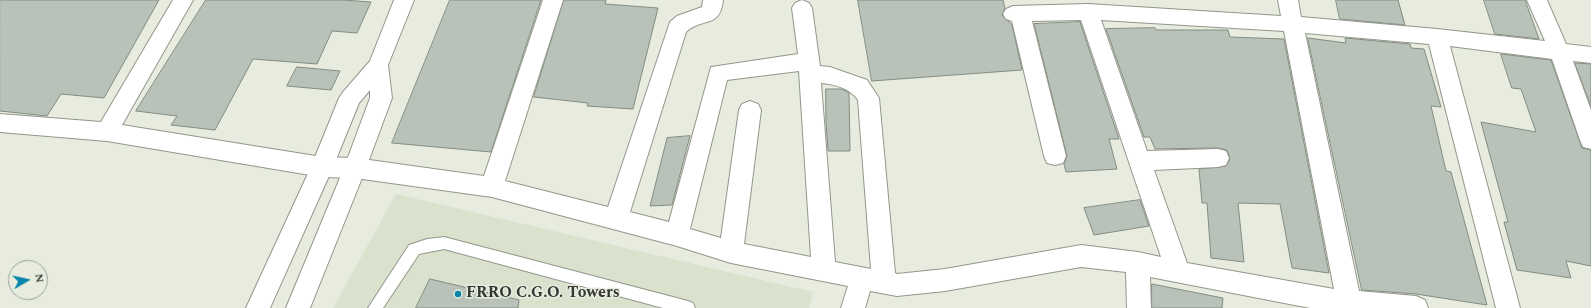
<!DOCTYPE html>
<style>
body{margin:0}
#map{position:relative;width:1591px;height:308px;overflow:hidden;background:#e7ecdf;font-family:Spectral,serif}
canvas{display:block}
.north{position:absolute;left:8px;top:260px;width:40px;height:40px;box-sizing:border-box;background:#e7ecdf;border:1px solid #a0a49a;border-radius:50%;rotate:81deg;font-size:11px;font-weight:700;line-height:16px;text-align:center;color:#353732}
.north::after{content:'';display:block;margin:auto;width:14px;height:18px;background:#0685a9;clip-path:polygon(50% 0,100% 100%,50% 72%,0 100%)}
</style>
<div id="map">
<canvas width="1591" height="308"></canvas>
<div class="north">N</div>
</div>
<script>
const ctx = document.querySelector('canvas').getContext('2d');
ctx.lineJoin = 'round';
function fillPath(path, color) {
  ctx.fillStyle = color;
  ctx.fill(path, 'evenodd');
}
function trace(path, color, width, dash) {
  ctx.strokeStyle = color;
  ctx.lineWidth = width;
  ctx.lineCap = dash ? 'butt' : 'round';
  ctx.setLineDash(dash || []);
  ctx.stroke(path);
}
function label(font, color, halo, rows, align = 'center') {
  ctx.font = font + ' Spectral,serif';
  ctx.lineWidth = 3;
  ctx.setLineDash([]);
  ctx.textBaseline = 'middle';
  ctx.strokeStyle = halo;
  ctx.fillStyle = color;
  for (const [text, x, y, turn = 0] of rows) {
    ctx.save();
    ctx.translate(x, y);
    ctx.rotate((+turn || 0) * Math.PI / 180);
    ctx.textAlign = isNaN(turn) ? turn : align;
    if (halo) ctx.strokeText(text, 0, 0);
    ctx.fillText(text, 0, 0);
    ctx.restore();
  }
}
const built = new Path2D(`
 M 396,194 L 813,292 L 809,308 L 333,308 Z`);
const building = new Path2D(`
 M 0,0 L 159,0 L 104,98 L 61,94 L 47,116 L 0,111 Z
 M 206,0 L 343,0 L 371,2 L 357,33 L 332,31 L 317,64 L 253,59 L 215,130 L 171,125 L 177,116 L 136,111 Z
 M 450,0 L 541,0 L 491,152 L 392,143 Z
 M 564,0 L 606,0 L 605,4 L 658,8 L 633,109 L 587,106 L 588,103 L 534,97 Z
 M 858,0 L 1003,0 L 1005,8 L 1002,15 L 1012,25 L 1022,70 L 872,81 Z
 M 1336,0 L 1398,0 L 1405,25 L 1340,19 Z
 M 1484,0 L 1525,0 L 1539,39 L 1495,34 Z
 M 1080,22 L 1119,139 L 1109,139 L 1117,169 L 1066,172 L 1064,164 L 1067,156 L 1034,24 Z
 M 1155,28 L 1156,30 L 1228,30 L 1230,37 L 1284,39 L 1329,273 L 1292,268 L 1280,204 L 1238,203 L 1244,262 L 1211,258 L 1207,203 L 1202,203 L 1199,169 L 1226,166 L 1230,159 L 1227,150 L 1218,148 L 1155,149 L 1150,137 L 1144,137 L 1106,29 Z
 M 1308,38 L 1346,43 L 1345,38 L 1410,44 L 1411,48 L 1424,49 L 1441,107 L 1431,106 L 1446,171 L 1451,172 L 1487,305 L 1416,294 L 1362,290 Z
 M 1501,54 L 1551,60 L 1582,148 L 1591,150 L 1591,266 L 1566,261 L 1571,278 L 1517,270 L 1504,222 L 1508,222 L 1481,122 L 1536,132 L 1521,89 L 1512,88 Z
 M 1575,63 L 1591,64 L 1591,106 Z
 M 297,67 L 340,71 L 331,90 L 287,86 Z
 M 826,89 L 842,89 L 849,93 L 850,151 L 828,151 L 826,122 Z
 M 690,136 L 672,205 L 650,206 L 667,138 Z
 M 1140,200 L 1149,226 L 1094,235 L 1084,208 Z
 M 430,279 L 519,300 L 518,308 L 416,308 Z
 M 1152,284 L 1223,298 L 1222,308 L 1152,308 Z`);
const service = new Path2D(`
 M 444,237 L 688,301 L 693,303 L 695,308 L 663,308 L 444,249 L 419,254 L 383,308 L 368,308 L 409,245 L 427,239 Z`);
const minor = new Path2D(`
 M 173,0 L 193,0 L 122,125 L 322,157 L 355,158 L 484,176 L 543,0 L 563,0 L 505,181 L 608,207 L 670,22 L 677,16 L 702,7 L 703,0 L 723,0 C 720,29 702,17 686,32 L 630,212 L 669,222 L 711,67 L 798,54 L 792,8 L 795,3 L 802,0 L 809,3 L 812,8 L 820,66 L 830,67 L 867,80 L 879,98 L 895,273 L 897,274 L 945,269 L 1081,245 L 1138,252 L 1161,257 L 1081,20 L 1032,21 L 1066,156 L 1063,163 L 1055,165 L 1047,163 L 1044,156 L 1012,21 L 1006,19 L 1003,14 L 1006,9 L 1013,6 L 1088,4 L 1281,16 L 1278,0 L 1298,0 L 1301,17 L 1437,29 L 1545,41 L 1527,0 L 1547,0 L 1566,44 L 1591,47 L 1591,63 L 1573,61 L 1591,110 L 1591,149 L 1583,147 L 1580,140 L 1552,59 L 1450,46 L 1520,308 L 1496,308 L 1429,44 L 1305,33 L 1359,291 L 1416,296 L 1425,300 L 1428,308 L 1310,308 L 1150,277 L 1151,308 L 1127,308 L 1126,272 L 1081,267 L 945,291 L 897,296 L 870,291 L 865,308 L 841,308 L 848,286 L 731,263 L 677,246 L 492,197 L 355,178 L 322,177 L 107,141 L 0,132 L 0,114 L 101,122 ZM 1101,20 L 1284,31 L 1334,289 L 1187,263 L 1154,170 L 1218,167 L 1226,165 L 1229,158 L 1226,151 L 1218,149 L 1147,151 ZM 799,71 L 811,257 L 744,244 L 761,110 L 758,104 L 750,101 L 742,104 L 739,110 L 721,238 L 690,229 L 727,80 ZM 821,83 C 834,84 850,88 858,100 L 871,269 L 835,262 Z`);
const primary = new Path2D(`
 M 394,0 L 414,0 L 388,65 L 392,98 L 366,168 L 310,308 L 286,308 L 344,168 L 370,98 L 370,90 L 359,103 L 333,167 L 270,308 L 246,308 L 311,167 L 339,98 L 343,92 L 370,61 Z`);
const markers = [
 [458,294,4,"#0685a9"]
];
const poiNames = [
 ["FRRO C.G.O. Towers",466,294]
];
fillPath(built, '#dae2ce');
fillPath(building, '#b9c2b8');
trace(building, '#838c82', 1);
trace(service, '#92978b', 2);
trace(minor, '#92978b', 2);
trace(primary, '#92978b', 2);
fillPath(service, '#fff');
fillPath(minor, '#fff');
fillPath(primary, '#fff');
for (const [x, y, r, color] of markers) {
  const dot = new Path2D();
  dot.arc(x, y, r, 0, 2 * Math.PI);
  ctx.fillStyle = color;
  ctx.fill(dot);
  trace(dot, '#e7ecdf', 1.5);
}
label('bold 16px', '#353732', '#e7ecdf', poiNames, 'left');
</script>
